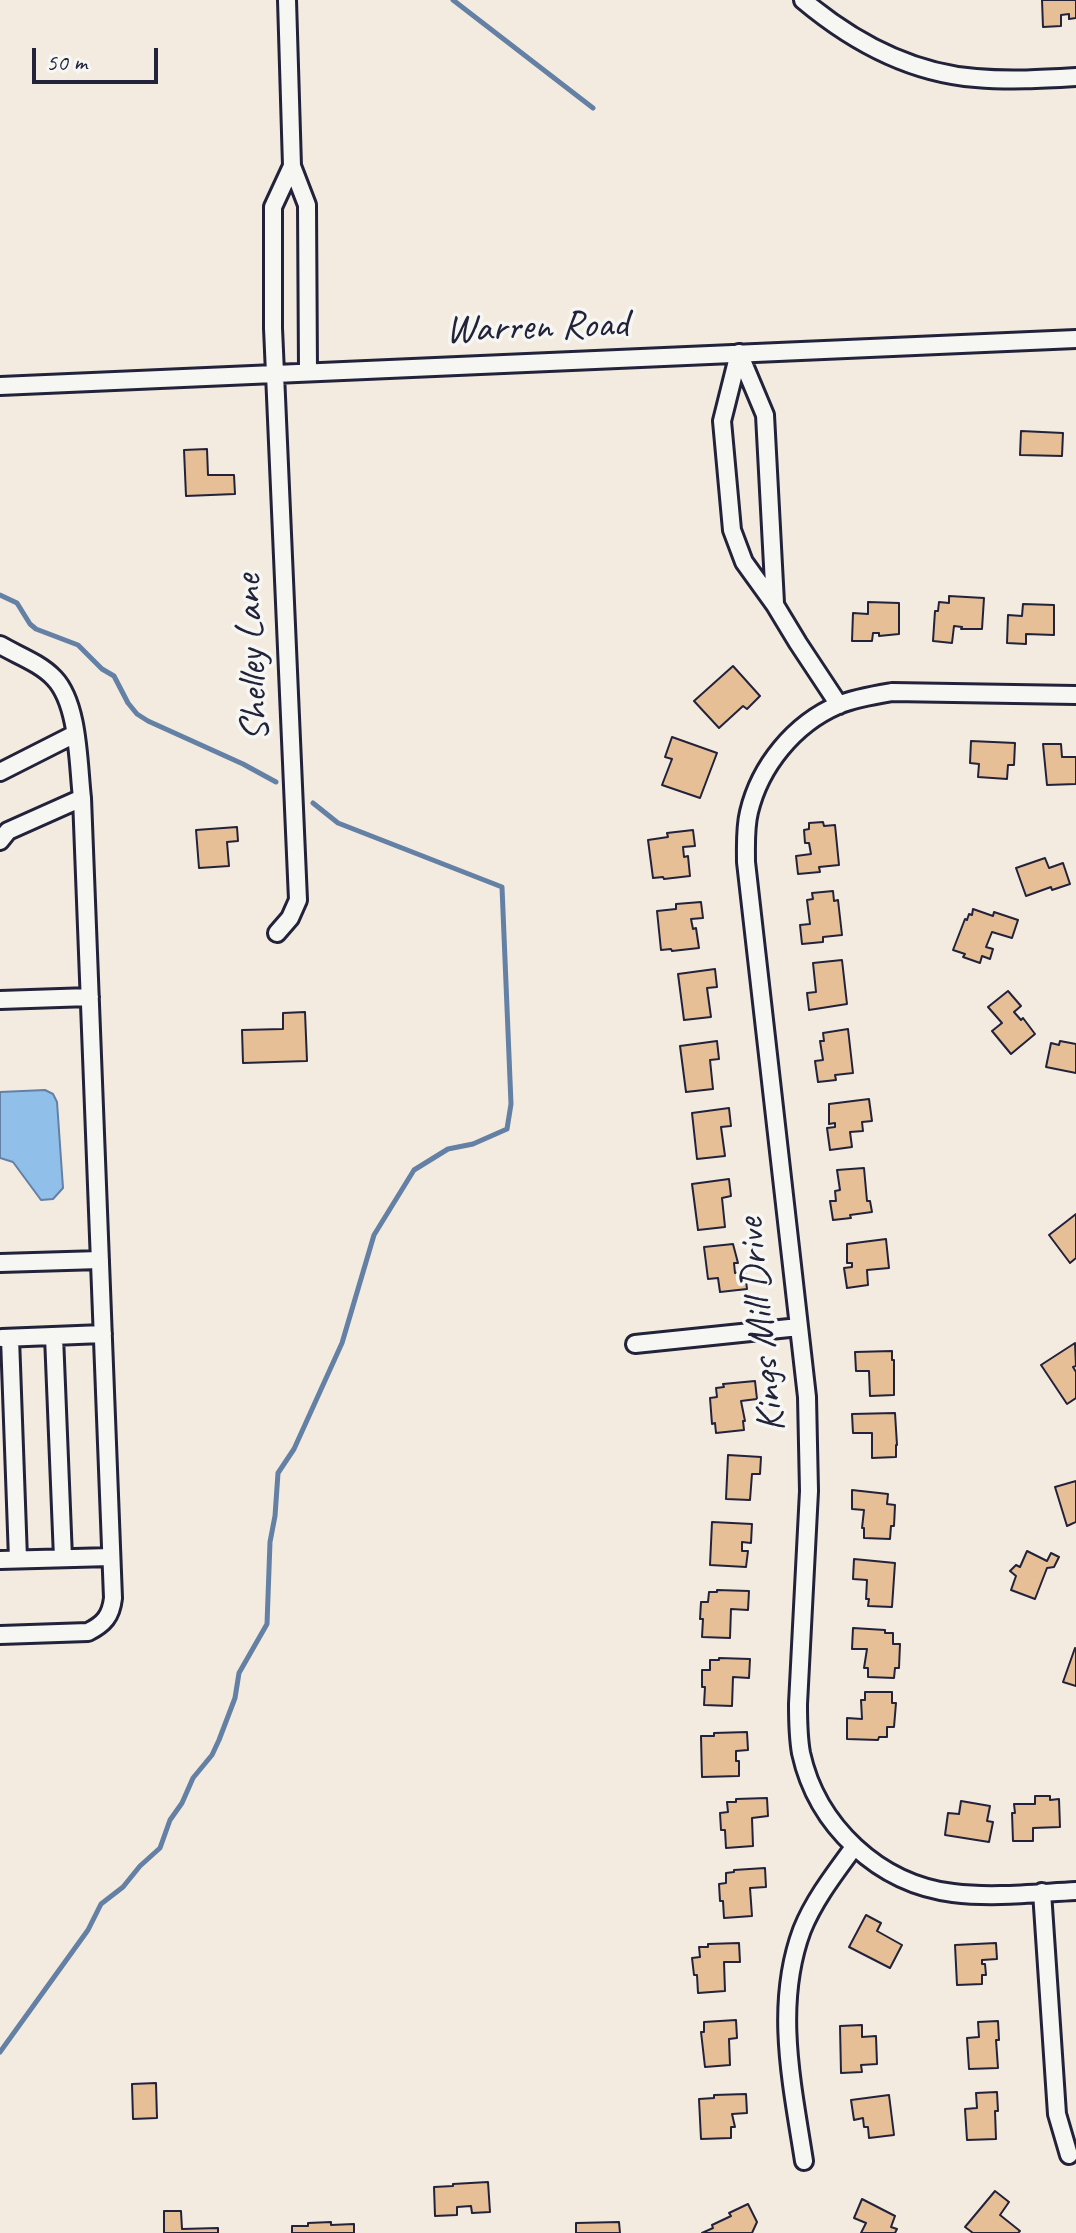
<!DOCTYPE html>
<style>
body{margin:0}
#map{position:relative;width:1076px;height:2233px;overflow:hidden;background:#f3ebe0;font-family:Caveat,sans-serif}
canvas{display:block}
.scale{position:absolute;left:32px;top:48px;width:126px;height:36px;box-sizing:border-box;border:4px solid #22223b;border-top:0;padding-left:10px;font-size:24px;line-height:28px;white-space:nowrap;color:#22223b;-webkit-text-stroke:6px #f6f6f2;paint-order:stroke}
</style>
<div id="map">
<canvas width="1076" height="2233"></canvas>
<div class="scale">50 m</div>
</div>
<script>
const ctx = document.querySelector('canvas').getContext('2d');
ctx.lineJoin = 'round';
function fillPath(path, color) {
  ctx.fillStyle = color;
  ctx.fill(path, 'evenodd');
}
function trace(path, color, width, dash) {
  ctx.strokeStyle = color;
  ctx.lineWidth = width;
  ctx.lineCap = dash ? 'butt' : 'round';
  ctx.setLineDash(dash || []);
  ctx.stroke(path);
}
function label(font, color, halo, rows, align = 'center') {
  ctx.font = font + ' Caveat,sans-serif';
  ctx.lineWidth = 7;
  ctx.setLineDash([]);
  ctx.textBaseline = 'middle';
  ctx.strokeStyle = halo;
  ctx.fillStyle = color;
  for (const [text, x, y, turn = 0] of rows) {
    ctx.save();
    ctx.translate(x, y);
    ctx.rotate((+turn || 0) * Math.PI / 180);
    ctx.textAlign = isNaN(turn) ? turn : align;
    if (halo) ctx.strokeText(text, 0, 0);
    ctx.fillText(text, 0, 0);
    ctx.restore();
  }
}
const water = new Path2D(`
 M 45,1090 L 53,1094 L 57,1102 L 63,1188 L 53,1199 L 41,1200 L 13,1162 L 0,1158 L 0,1092 Z`);
const stream = new Path2D(`
 M 453,0 L 593,108
 M 0,595 L 17,603 L 30,624 L 36,629 L 78,645 L 102,669 L 114,676 L 128,703 L 137,714 L 148,721 L 243,764 L 276,782
 M 0,2052 L 88,1930 L 101,1904 L 123,1887 L 140,1866 L 160,1848 L 170,1820 L 182,1803 L 193,1778 L 212,1755 L 219,1740 L 235,1698 L 239,1673 L 267,1624 L 270,1542 L 275,1516 L 278,1473 L 294,1449 L 342,1343 L 374,1235 L 414,1170 L 448,1149 L 473,1144 L 507,1129 L 511,1104 L 502,887 L 338,823 L 313,803`);
const building = new Path2D(`
 M 1042,0 L 1076,0 L 1076,18 L 1069,19 L 1069,14 L 1061,15 L 1061,26 L 1043,27 Z
 M 1021,431 L 1063,433 L 1062,456 L 1020,455 Z
 M 207,449 L 208,475 L 234,475 L 235,494 L 186,496 L 184,450 Z
 M 949,596 L 984,598 L 982,629 L 961,629 L 962,627 L 954,626 L 952,643 L 933,641 L 935,611 L 938,611 L 939,602 L 949,603 Z
 M 868,602 L 899,603 L 899,634 L 879,636 L 879,633 L 873,633 L 872,641 L 852,641 L 853,613 L 868,614 Z
 M 1023,604 L 1054,605 L 1054,635 L 1026,634 L 1026,644 L 1007,643 L 1008,615 L 1022,616 Z
 M 733,666 L 760,696 L 747,709 L 743,706 L 719,728 L 694,701 Z
 M 672,737 L 717,753 L 700,798 L 662,785 L 672,759 L 665,757 Z
 M 971,741 L 1015,743 L 1014,765 L 1008,765 L 1007,779 L 978,777 L 979,764 L 970,763 Z
 M 1043,744 L 1061,744 L 1062,757 L 1076,757 L 1076,784 L 1047,785 Z
 M 823,822 L 824,826 L 835,825 L 839,865 L 819,867 L 820,872 L 798,874 L 796,856 L 811,854 L 809,843 L 805,843 L 804,830 L 809,829 L 809,823 Z
 M 237,827 L 238,841 L 227,842 L 229,866 L 199,868 L 196,830 Z
 M 693,830 L 695,846 L 683,847 L 684,857 L 688,856 L 690,876 L 664,879 L 663,877 L 653,878 L 648,840 L 668,837 L 667,833 Z
 M 1045,858 L 1049,868 L 1063,863 L 1070,884 L 1052,890 L 1051,887 L 1026,896 L 1016,868 Z
 M 833,891 L 834,901 L 838,900 L 842,935 L 823,937 L 823,942 L 802,944 L 800,925 L 810,924 L 807,900 L 813,899 L 812,893 Z
 M 701,902 L 703,918 L 691,919 L 693,929 L 696,928 L 699,948 L 672,951 L 671,949 L 661,950 L 657,911 L 676,909 L 676,904 Z
 M 973,909 L 993,916 L 994,912 L 1018,920 L 1012,938 L 992,932 L 986,947 L 993,949 L 990,959 L 982,956 L 980,963 L 963,957 L 965,954 L 953,950 L 965,919 L 967,920 L 969,914 L 972,915 Z
 M 842,960 L 847,1004 L 809,1010 L 807,993 L 816,992 L 813,963 Z
 M 715,969 L 717,987 L 707,988 L 711,1017 L 684,1020 L 678,974 Z
 M 1008,991 L 1021,1006 L 1014,1012 L 1021,1020 L 1023,1018 L 1035,1034 L 1011,1054 L 992,1031 L 1002,1023 L 988,1007 Z
 M 305,1012 L 307,1061 L 243,1063 L 242,1030 L 283,1029 L 283,1013 Z
 M 848,1029 L 853,1073 L 835,1075 L 836,1080 L 818,1082 L 815,1061 L 823,1060 L 820,1041 L 824,1041 L 823,1033 Z
 M 717,1041 L 719,1059 L 710,1060 L 713,1089 L 686,1092 L 680,1046 Z
 M 1060,1041 L 1076,1044 L 1076,1073 L 1046,1067 L 1051,1043 L 1059,1045 Z
 M 869,1099 L 872,1121 L 862,1122 L 863,1131 L 850,1132 L 852,1147 L 830,1150 L 827,1128 L 835,1127 L 835,1123 L 829,1124 L 829,1104 Z
 M 729,1108 L 731,1126 L 721,1127 L 725,1156 L 697,1159 L 692,1113 Z
 M 864,1168 L 867,1201 L 870,1201 L 872,1212 L 850,1215 L 851,1218 L 833,1220 L 830,1201 L 836,1201 L 835,1191 L 840,1190 L 837,1170 Z
 M 729,1179 L 731,1196 L 722,1198 L 725,1227 L 698,1230 L 692,1184 Z
 M 1076,1214 L 1076,1258 L 1070,1263 L 1049,1235 Z
 M 886,1239 L 889,1268 L 867,1270 L 868,1285 L 847,1288 L 844,1268 L 852,1267 L 852,1263 L 847,1263 L 847,1244 Z
 M 733,1244 L 738,1263 L 734,1263 L 735,1273 L 745,1272 L 747,1289 L 720,1292 L 718,1278 L 708,1279 L 704,1247 Z
 M 1075,1343 L 1076,1366 L 1073,1367 L 1076,1372 L 1076,1398 L 1067,1404 L 1041,1365 Z
 M 892,1351 L 892,1360 L 894,1360 L 894,1395 L 870,1396 L 869,1371 L 856,1371 L 855,1352 Z
 M 755,1381 L 757,1399 L 741,1401 L 745,1421 L 743,1421 L 744,1430 L 716,1433 L 715,1423 L 712,1424 L 710,1398 L 717,1397 L 716,1388 L 724,1387 L 723,1384 Z
 M 895,1413 L 897,1445 L 896,1445 L 896,1457 L 872,1458 L 872,1433 L 853,1433 L 852,1414 Z
 M 728,1455 L 761,1457 L 760,1474 L 752,1474 L 750,1500 L 726,1499 Z
 M 1076,1481 L 1076,1522 L 1067,1526 L 1055,1487 Z
 M 852,1490 L 888,1494 L 887,1504 L 895,1505 L 894,1526 L 891,1526 L 890,1539 L 864,1538 L 864,1528 L 862,1528 L 864,1510 L 852,1509 Z
 M 712,1522 L 752,1524 L 751,1543 L 742,1542 L 742,1551 L 748,1551 L 746,1567 L 710,1565 Z
 M 1027,1551 L 1047,1561 L 1051,1553 L 1059,1557 L 1054,1567 L 1047,1568 L 1035,1599 L 1011,1590 L 1016,1576 L 1010,1571 L 1016,1565 L 1020,1567 Z
 M 854,1559 L 895,1563 L 892,1607 L 868,1606 L 869,1599 L 866,1599 L 867,1580 L 853,1579 Z
 M 717,1590 L 749,1591 L 748,1610 L 731,1609 L 730,1638 L 702,1637 L 703,1619 L 700,1619 L 701,1602 L 708,1602 L 709,1592 L 717,1592 Z
 M 853,1628 L 885,1630 L 885,1633 L 893,1633 L 893,1644 L 900,1644 L 899,1668 L 895,1668 L 894,1678 L 868,1677 L 868,1668 L 864,1668 L 867,1649 L 852,1649 Z
 M 1075,1648 L 1076,1649 L 1076,1686 L 1063,1682 Z
 M 719,1658 L 750,1659 L 749,1678 L 733,1677 L 732,1706 L 704,1705 L 705,1687 L 702,1687 L 702,1670 L 710,1670 L 710,1660 L 719,1660 Z
 M 865,1692 L 892,1692 L 892,1703 L 896,1703 L 894,1727 L 887,1727 L 887,1737 L 879,1737 L 878,1740 L 847,1739 L 847,1718 L 862,1719 L 861,1700 L 865,1700 Z
 M 747,1732 L 748,1750 L 736,1751 L 736,1761 L 739,1761 L 739,1776 L 702,1777 L 701,1736 L 714,1736 L 714,1733 Z
 M 1035,1796 L 1050,1796 L 1050,1800 L 1059,1799 L 1060,1827 L 1033,1828 L 1033,1841 L 1013,1841 L 1012,1813 L 1015,1813 L 1014,1804 L 1035,1804 Z
 M 767,1798 L 768,1816 L 752,1818 L 753,1846 L 726,1848 L 725,1830 L 721,1830 L 720,1813 L 728,1812 L 727,1802 L 736,1802 L 736,1799 Z
 M 961,1801 L 990,1806 L 987,1821 L 993,1822 L 989,1842 L 945,1835 L 948,1813 L 959,1814 Z
 M 765,1868 L 766,1887 L 750,1888 L 752,1916 L 724,1918 L 723,1901 L 720,1901 L 719,1884 L 726,1883 L 726,1873 L 734,1872 L 734,1870 Z
 M 866,1915 L 881,1923 L 877,1931 L 902,1945 L 890,1968 L 849,1947 Z
 M 739,1943 L 740,1962 L 724,1962 L 725,1991 L 698,1993 L 697,1975 L 694,1975 L 692,1958 L 700,1957 L 699,1947 L 708,1947 L 708,1944 Z
 M 996,1943 L 997,1959 L 982,1960 L 982,1964 L 985,1964 L 986,1975 L 982,1975 L 982,1984 L 957,1985 L 955,1945 Z
 M 736,2020 L 737,2038 L 729,2039 L 730,2065 L 705,2067 L 701,2032 L 704,2032 L 704,2022 Z
 M 998,2021 L 999,2040 L 996,2040 L 998,2068 L 969,2069 L 967,2038 L 979,2037 L 978,2022 Z
 M 862,2025 L 862,2037 L 876,2036 L 877,2064 L 861,2065 L 862,2072 L 841,2073 L 840,2026 Z
 M 156,2083 L 157,2118 L 133,2119 L 132,2084 Z
 M 997,2092 L 998,2111 L 995,2111 L 996,2139 L 967,2140 L 965,2109 L 977,2108 L 976,2093 Z
 M 746,2094 L 747,2113 L 732,2114 L 735,2127 L 731,2127 L 731,2138 L 701,2139 L 699,2099 L 714,2098 L 714,2095 Z
 M 889,2095 L 894,2135 L 869,2138 L 868,2127 L 864,2127 L 863,2118 L 854,2120 L 851,2100 Z
 M 488,2182 L 490,2212 L 472,2213 L 471,2206 L 457,2207 L 457,2215 L 435,2216 L 434,2187 L 453,2186 L 453,2184 Z
 M 995,2191 L 1009,2202 L 1000,2215 L 1020,2231 L 1018,2233 L 973,2233 L 965,2227 Z
 M 862,2199 L 895,2216 L 891,2227 L 897,2229 L 895,2233 L 861,2233 L 866,2223 L 854,2218 Z
 M 748,2204 L 757,2222 L 752,2233 L 702,2233 L 713,2228 L 712,2225 L 731,2216 L 729,2213 Z
 M 164,2211 L 181,2211 L 182,2229 L 218,2228 L 218,2233 L 164,2233 Z
 M 331,2222 L 331,2225 L 354,2224 L 354,2233 L 292,2233 L 292,2226 L 308,2226 L 308,2223 Z
 M 619,2222 L 620,2233 L 576,2233 L 576,2223 Z`);
const minor = new Path2D(`
 M 287,0 L 292,166 L 307,205 L 308,371
 M 803,0 C 853,42 911,73 976,78 C 1010,81 1043,79 1076,77
 M 739,353 L 722,421 L 732,530 L 744,562 L 775,605 L 798,643 L 839,705
 M 739,353 L 765,415 L 775,603
 M 0,386 L 1076,339
 M 0,645 C 17,655 40,663 54,678 C 79,704 78,764 82,798 L 113,1598 C 111,1616 104,1624 88,1632 L 0,1635
 M 1076,695 L 892,692 C 874,695 855,698 838,705 C 794,724 760,766 749,812 C 745,828 746,845 746,862 L 807,1397 L 809,1491 L 798,1704 C 798,1720 798,1736 801,1753 C 817,1826 879,1884 953,1893 C 993,1898 1036,1893 1076,1891
 M 0,772 L 75,734
 M 0,841 L 8,831 L 82,798
 M 277,933 L 290,918 L 298,900 L 273,328 L 273,207 L 292,166
 M 0,1000 L 90,997
 M 0,1263 L 100,1260
 M 54,1336 L 63,1558
 M 2,1338 L 103,1334
 M 10,1338 L 18,1559
 M 635,1344 L 799,1327
 M 0,1560 L 111,1557
 M 1042,1892 L 1057,2114 L 1069,2155
 M 804,2161 C 792,2084 774,2005 802,1930 C 814,1900 835,1873 854,1847`);
const streetNames = [
 ["Warren Road",537,328,-2],
 ["Shelley Lane",253,658,-93],
 ["Kings Mill Drive",762,1325,-96]
];
fillPath(water, '#90bfea');
trace(water, '#6480a4', 2);
trace(stream, '#6480a4', 5);
fillPath(building, '#e6bf96');
trace(building, '#22223b', 2);
trace(minor, '#22223b', 22);
trace(minor, '#f6f6f2', 16);
label('40px', '#22223b', '#f6f6f2', streetNames);
</script>
